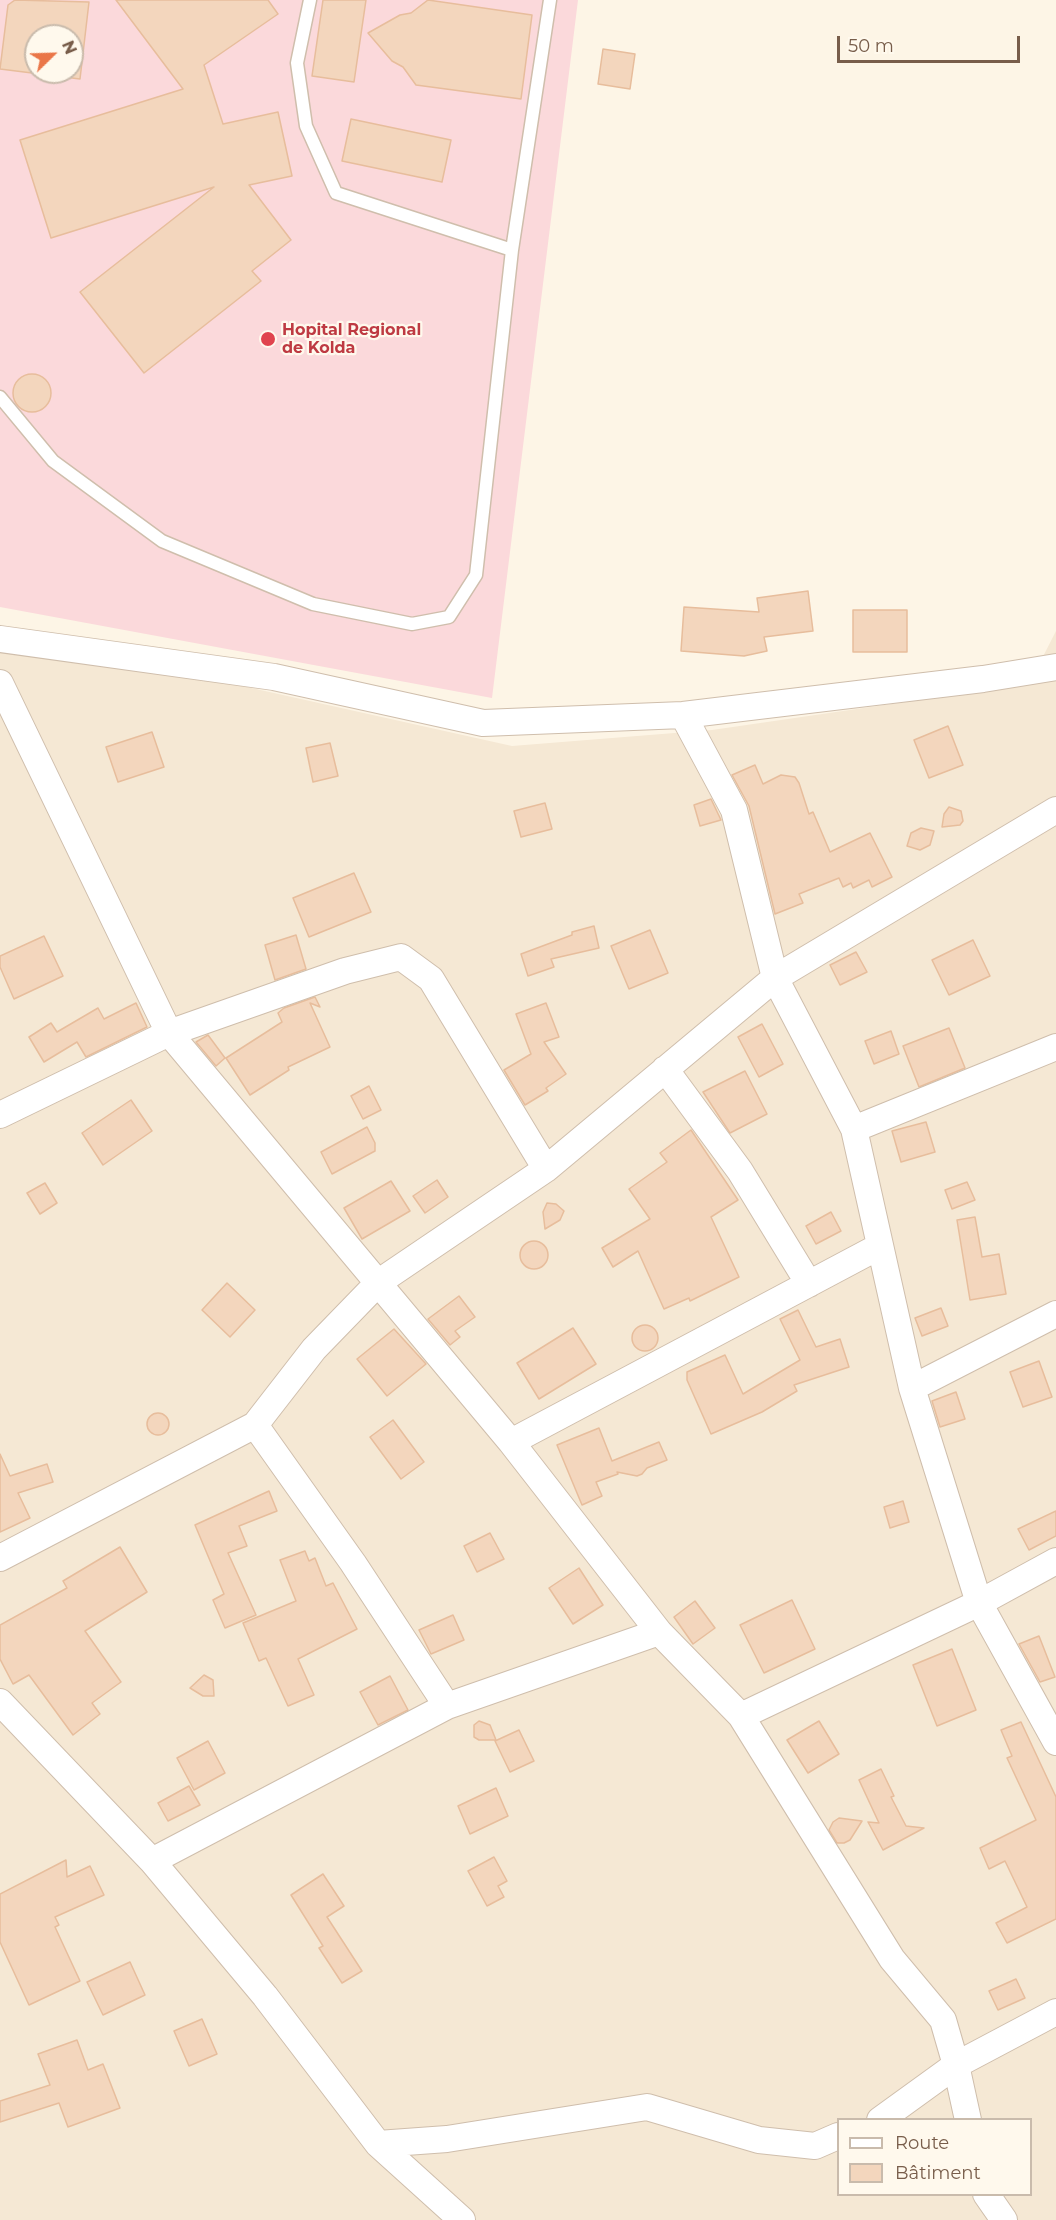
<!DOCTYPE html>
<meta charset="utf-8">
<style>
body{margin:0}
#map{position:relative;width:1056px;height:2220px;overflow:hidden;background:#fdf5e6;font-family:Montserrat,sans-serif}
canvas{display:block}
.legend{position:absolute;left:837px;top:2118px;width:195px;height:78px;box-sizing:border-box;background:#fff9ed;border:2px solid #c9bbac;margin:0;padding:8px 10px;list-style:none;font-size:18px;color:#785d4a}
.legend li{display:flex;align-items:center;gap:12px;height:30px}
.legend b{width:30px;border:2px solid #c9bbac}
.north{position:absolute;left:24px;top:24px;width:60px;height:60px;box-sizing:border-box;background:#fff9ed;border:2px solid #c9bbac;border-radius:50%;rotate:67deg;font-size:16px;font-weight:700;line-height:24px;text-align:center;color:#785d4a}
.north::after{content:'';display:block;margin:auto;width:21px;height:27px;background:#ea7648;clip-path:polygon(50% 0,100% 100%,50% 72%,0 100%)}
.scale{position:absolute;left:837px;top:36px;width:183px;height:27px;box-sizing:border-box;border:3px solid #785d4a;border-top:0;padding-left:8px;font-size:18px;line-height:21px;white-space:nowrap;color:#785d4a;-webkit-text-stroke:4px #fff9ed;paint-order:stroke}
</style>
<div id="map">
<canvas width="1056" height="2220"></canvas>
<ul class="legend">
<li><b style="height:8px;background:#fff"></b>Route</li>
<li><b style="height:16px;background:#f3d6bd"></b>Bâtiment</li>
</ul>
<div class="north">N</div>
<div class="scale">50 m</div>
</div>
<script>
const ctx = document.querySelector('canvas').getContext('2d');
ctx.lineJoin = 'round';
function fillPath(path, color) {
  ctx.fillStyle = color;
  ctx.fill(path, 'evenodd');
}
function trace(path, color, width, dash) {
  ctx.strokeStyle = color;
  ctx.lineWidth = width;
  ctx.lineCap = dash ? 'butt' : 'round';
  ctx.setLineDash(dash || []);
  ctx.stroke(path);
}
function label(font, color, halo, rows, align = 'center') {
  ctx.font = font + ' Montserrat,sans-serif';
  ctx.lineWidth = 4.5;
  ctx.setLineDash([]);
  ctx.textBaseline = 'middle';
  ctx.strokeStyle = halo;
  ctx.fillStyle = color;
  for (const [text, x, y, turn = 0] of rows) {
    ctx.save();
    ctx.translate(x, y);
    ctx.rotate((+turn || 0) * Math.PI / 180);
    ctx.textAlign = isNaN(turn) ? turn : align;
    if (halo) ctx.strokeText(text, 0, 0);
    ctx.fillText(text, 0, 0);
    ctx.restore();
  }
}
const residential = new Path2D(`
 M 1056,631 L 1056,2220 L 0,2220 L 0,632 L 512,746 L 712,730 L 1029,684 ZM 838,2120 L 1030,2120 L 1030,2194 L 838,2194 Z`);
const medical = new Path2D(`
 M 0,0 L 578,0 L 492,698 L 0,607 ZM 36,36 L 72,36 L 72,72 L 36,72 Z`);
const building = new Path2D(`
 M 15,0 L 89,2 L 80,79 L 0,69 L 8,5 ZM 36,36 L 72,36 L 72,72 L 36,72 Z
 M 116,0 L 268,0 L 278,14 L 204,65 L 223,124 L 278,112 L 292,176 L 249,185 L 291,240 L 252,271 L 261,281 L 144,373 L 80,292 L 214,187 L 51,238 L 20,140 L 183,89 Z
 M 323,0 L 366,0 L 354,82 L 312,76 Z
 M 428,0 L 532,15 L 521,99 L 416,85 L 403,67 L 392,61 L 368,33 L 400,15 L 411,13 Z
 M 603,49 L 635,54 L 630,89 L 598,84 Z
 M 351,119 L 451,140 L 442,182 L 342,161 Z
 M13 393a19 19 0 1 1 38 0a19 19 0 1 1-38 0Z
 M 808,591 L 813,631 L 764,637 L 767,651 L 744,656 L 681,651 L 684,607 L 759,612 L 757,598 Z
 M 853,610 L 907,610 L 907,652 L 853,652 Z
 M 948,726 L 963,765 L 929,778 L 914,740 Z
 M 152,732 L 164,767 L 118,782 L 106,747 Z
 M 330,743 L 338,776 L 313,782 L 306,748 Z
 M 755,765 L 763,784 L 781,775 L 795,777 L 799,783 L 809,814 L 813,812 L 830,852 L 870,833 L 892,877 L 872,887 L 869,880 L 853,888 L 851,883 L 843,887 L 839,878 L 799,894 L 803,903 L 775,914 L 749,806 L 732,775 Z
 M 711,799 L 721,820 L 700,826 L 694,805 Z
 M 545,803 L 552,829 L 521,837 L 514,811 Z
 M 949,807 L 961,811 L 963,821 L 960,825 L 942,827 L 944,814 Z
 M 921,828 L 934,831 L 930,845 L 920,850 L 907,846 L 911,833 Z
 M 354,873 L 371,912 L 309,937 L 293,898 Z
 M 594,926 L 599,948 L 551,959 L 554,967 L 528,976 L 521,954 L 572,935 L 572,932 Z
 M 650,930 L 668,973 L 629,989 L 611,946 Z
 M 296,935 L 306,969 L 275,980 L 265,945 Z
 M 44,936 L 63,976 L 14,999 L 0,967 L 0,956 Z
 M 973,940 L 990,976 L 949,995 L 932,960 Z
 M 856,952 L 867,972 L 840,985 L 830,965 Z
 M 315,997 L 320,1007 L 310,1003 L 330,1047 L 288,1067 L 289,1070 L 250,1095 L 226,1058 L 282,1022 L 278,1013 L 284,1008 Z
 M 136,1003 L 147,1027 L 86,1057 L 77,1042 L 44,1062 L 29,1037 L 51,1023 L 57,1032 L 98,1008 L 104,1019 Z
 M 546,1003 L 559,1037 L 544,1042 L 566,1074 L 546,1088 L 548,1091 L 525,1105 L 504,1070 L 531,1054 L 516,1014 Z
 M 762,1024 L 783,1064 L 759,1077 L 738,1037 Z
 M 949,1028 L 965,1068 L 919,1087 L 903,1046 Z
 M 891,1031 L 899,1054 L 874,1064 L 865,1041 Z
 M 208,1035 L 225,1058 L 216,1066 L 196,1042 Z
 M 745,1071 L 767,1114 L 730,1133 L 703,1092 Z
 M 369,1086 L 381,1110 L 363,1119 L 351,1096 Z
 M 131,1100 L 152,1131 L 103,1165 L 82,1133 Z
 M 926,1122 L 935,1152 L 901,1162 L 892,1131 Z
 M 367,1127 L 375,1143 L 375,1151 L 332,1174 L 321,1152 Z
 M 691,1130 L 738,1200 L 711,1217 L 739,1277 L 690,1301 L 689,1298 L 664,1309 L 638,1251 L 613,1267 L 602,1248 L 650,1219 L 629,1189 L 667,1162 L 660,1153 Z
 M 437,1180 L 448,1197 L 425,1213 L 413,1196 Z
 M 391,1181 L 410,1211 L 362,1239 L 344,1208 Z
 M 967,1182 L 975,1200 L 952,1209 L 945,1190 Z
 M 45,1183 L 57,1203 L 40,1214 L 27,1193 Z
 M 547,1203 L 556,1204 L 564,1211 L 560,1220 L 545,1229 L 543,1212 Z
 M 831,1212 L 841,1231 L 816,1244 L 806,1226 Z
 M 975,1217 L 982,1257 L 999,1254 L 1006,1294 L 970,1300 L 957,1220 Z
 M520 1255a14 14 0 1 1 28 0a14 14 0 1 1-28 0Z
 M 227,1283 L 255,1310 L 230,1337 L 202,1310 Z
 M 459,1296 L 475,1317 L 455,1331 L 460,1337 L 450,1345 L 428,1319 Z
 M 941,1308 L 948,1326 L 922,1336 L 915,1318 Z
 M 798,1310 L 816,1347 L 840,1339 L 849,1367 L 794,1385 L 797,1391 L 762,1412 L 711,1434 L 687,1380 L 687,1372 L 725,1355 L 743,1394 L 800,1360 L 780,1319 Z
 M632 1338a13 13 0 1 1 26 0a13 13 0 1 1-26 0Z
 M 573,1328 L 596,1364 L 539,1399 L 517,1363 Z
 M 394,1329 L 426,1364 L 387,1396 L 357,1359 Z
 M 1039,1361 L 1052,1397 L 1023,1407 L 1010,1372 Z
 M 956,1392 L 965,1419 L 940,1427 L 932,1401 Z
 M147 1424a11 11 0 1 1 22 0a11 11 0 1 1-22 0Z
 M 393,1420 L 424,1462 L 401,1479 L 370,1437 Z
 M 599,1428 L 612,1461 L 659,1442 L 667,1460 L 647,1468 L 642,1474 L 637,1476 L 617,1472 L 618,1474 L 596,1482 L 602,1496 L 582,1505 L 557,1445 Z
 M 0,1454 L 10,1476 L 47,1464 L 53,1482 L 18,1493 L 30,1518 L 0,1532 Z
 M 269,1491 L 277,1511 L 239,1526 L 247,1546 L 228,1553 L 256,1615 L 225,1628 L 213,1600 L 224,1594 L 195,1525 Z
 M 903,1501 L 909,1522 L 890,1528 L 884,1507 Z
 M 1056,1511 L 1056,1536 L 1029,1550 L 1018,1529 Z
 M 490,1533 L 504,1559 L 477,1572 L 464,1546 Z
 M 120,1547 L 147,1592 L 85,1631 L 121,1682 L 92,1703 L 100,1714 L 73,1735 L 29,1675 L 13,1684 L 0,1659 L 0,1625 L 67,1588 L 63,1581 Z
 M 305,1551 L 309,1561 L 315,1558 L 326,1586 L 333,1583 L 357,1629 L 298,1659 L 314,1695 L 288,1706 L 266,1658 L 259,1661 L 243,1623 L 296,1601 L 280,1560 Z
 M 579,1568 L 603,1605 L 573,1624 L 549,1588 Z
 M 792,1600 L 815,1649 L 764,1673 L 740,1625 Z
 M 695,1601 L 715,1628 L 693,1644 L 674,1617 Z
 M 453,1615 L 464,1640 L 431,1654 L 419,1630 Z
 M 1039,1636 L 1055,1677 L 1040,1682 L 1019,1644 Z
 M 952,1649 L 976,1710 L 937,1726 L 913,1665 Z
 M 204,1675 L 213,1680 L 214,1696 L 203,1696 L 190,1688 Z
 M 390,1676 L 408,1710 L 378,1725 L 360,1692 Z
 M 479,1721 L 490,1725 L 496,1740 L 479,1740 L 474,1737 L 474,1725 Z
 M 819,1721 L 839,1754 L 808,1773 L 787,1740 Z
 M 1021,1722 L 1056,1797 L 1056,1919 L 1007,1943 L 996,1923 L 1027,1907 L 1005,1861 L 989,1869 L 980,1848 L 1036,1820 L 1007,1758 L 1012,1756 L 1001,1730 Z
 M 519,1730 L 534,1761 L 510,1772 L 495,1741 Z
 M 208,1741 L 225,1773 L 194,1790 L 177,1758 Z
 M 881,1769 L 894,1796 L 891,1797 L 906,1826 L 924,1828 L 883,1850 L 868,1822 L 879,1823 L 859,1780 Z
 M 189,1786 L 200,1805 L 168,1821 L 158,1803 Z
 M 496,1788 L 508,1816 L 470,1834 L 458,1806 Z
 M 839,1818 L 862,1821 L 850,1840 L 844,1843 L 837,1843 L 829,1830 L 833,1822 Z
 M 494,1857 L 507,1881 L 498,1886 L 504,1897 L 487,1906 L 468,1871 Z
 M 66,1860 L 67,1877 L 90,1866 L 104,1895 L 55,1917 L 59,1925 L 55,1927 L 80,1981 L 29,2005 L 0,1942 L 0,1894 Z
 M 323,1874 L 344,1906 L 327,1917 L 362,1971 L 342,1983 L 319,1948 L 323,1946 L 291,1895 Z
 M 130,1962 L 145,1995 L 103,2015 L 87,1982 Z
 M 1016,1979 L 1025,1998 L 998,2010 L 989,1991 Z
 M 202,2019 L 217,2054 L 189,2066 L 174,2031 Z
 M 77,2040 L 88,2070 L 103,2064 L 120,2108 L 68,2127 L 59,2103 L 0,2122 L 0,2101 L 50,2085 L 38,2054 Z`);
const service = new Path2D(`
 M 310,0 L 297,63 L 306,126 L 336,193 L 512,250
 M 0,397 L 53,461 L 162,541 L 313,604 L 412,624 L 449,617 L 476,575 L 512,250 L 550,0`);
const minor = new Path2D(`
 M 0,639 L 274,677 L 483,723 L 683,715 L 983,679 L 1056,667
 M 0,683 L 169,1033 L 511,1442 L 659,1632 L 741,1716 L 892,1959 L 943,2020 L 956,2065 L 968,2120
 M 683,715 L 734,810 L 775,978 L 854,1129 L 912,1388 L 979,1603 L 1056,1742
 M 665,1069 L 740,1171 L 809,1284
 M 0,1115 L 169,1033 L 345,971 L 401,957 L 431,979 L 546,1169
 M 854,1129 L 1056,1047
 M 912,1388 L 1056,1314
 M 255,1425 L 353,1563 L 447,1706
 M 511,1442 L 880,1246
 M 0,1558 L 255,1425 L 314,1349 L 379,1282 L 546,1169 L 775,978 L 1056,810
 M 0,1702 L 152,1861 L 265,1996 L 378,2144 L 462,2220
 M 741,1716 L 979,1603 L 1056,1561
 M 152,1861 L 447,1706 L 659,1632
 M 880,2120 L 956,2065 L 1056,2012
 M 378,2144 L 447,2139 L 647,2107 L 759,2140 L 815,2146 L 838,2136
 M 986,2194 L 1004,2220`);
const markers = [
 [268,339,8,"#e0444e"]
];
const healthNames = [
 ["Hopital Regional",282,330],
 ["de Kolda",282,348]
];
fillPath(residential, '#f5e8d4');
fillPath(medical, '#fbd9db');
fillPath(building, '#f3d6bd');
trace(building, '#e7bd9c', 1.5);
trace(service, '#cfbeac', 15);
trace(minor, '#cfbeac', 28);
trace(service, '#fff', 12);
trace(minor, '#fff', 26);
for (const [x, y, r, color] of markers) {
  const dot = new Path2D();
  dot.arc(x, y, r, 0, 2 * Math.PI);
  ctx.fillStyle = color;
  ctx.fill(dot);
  trace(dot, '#fff9ed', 2);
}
label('bold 16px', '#be3a42', '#fff9ed', healthNames, 'left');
</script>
